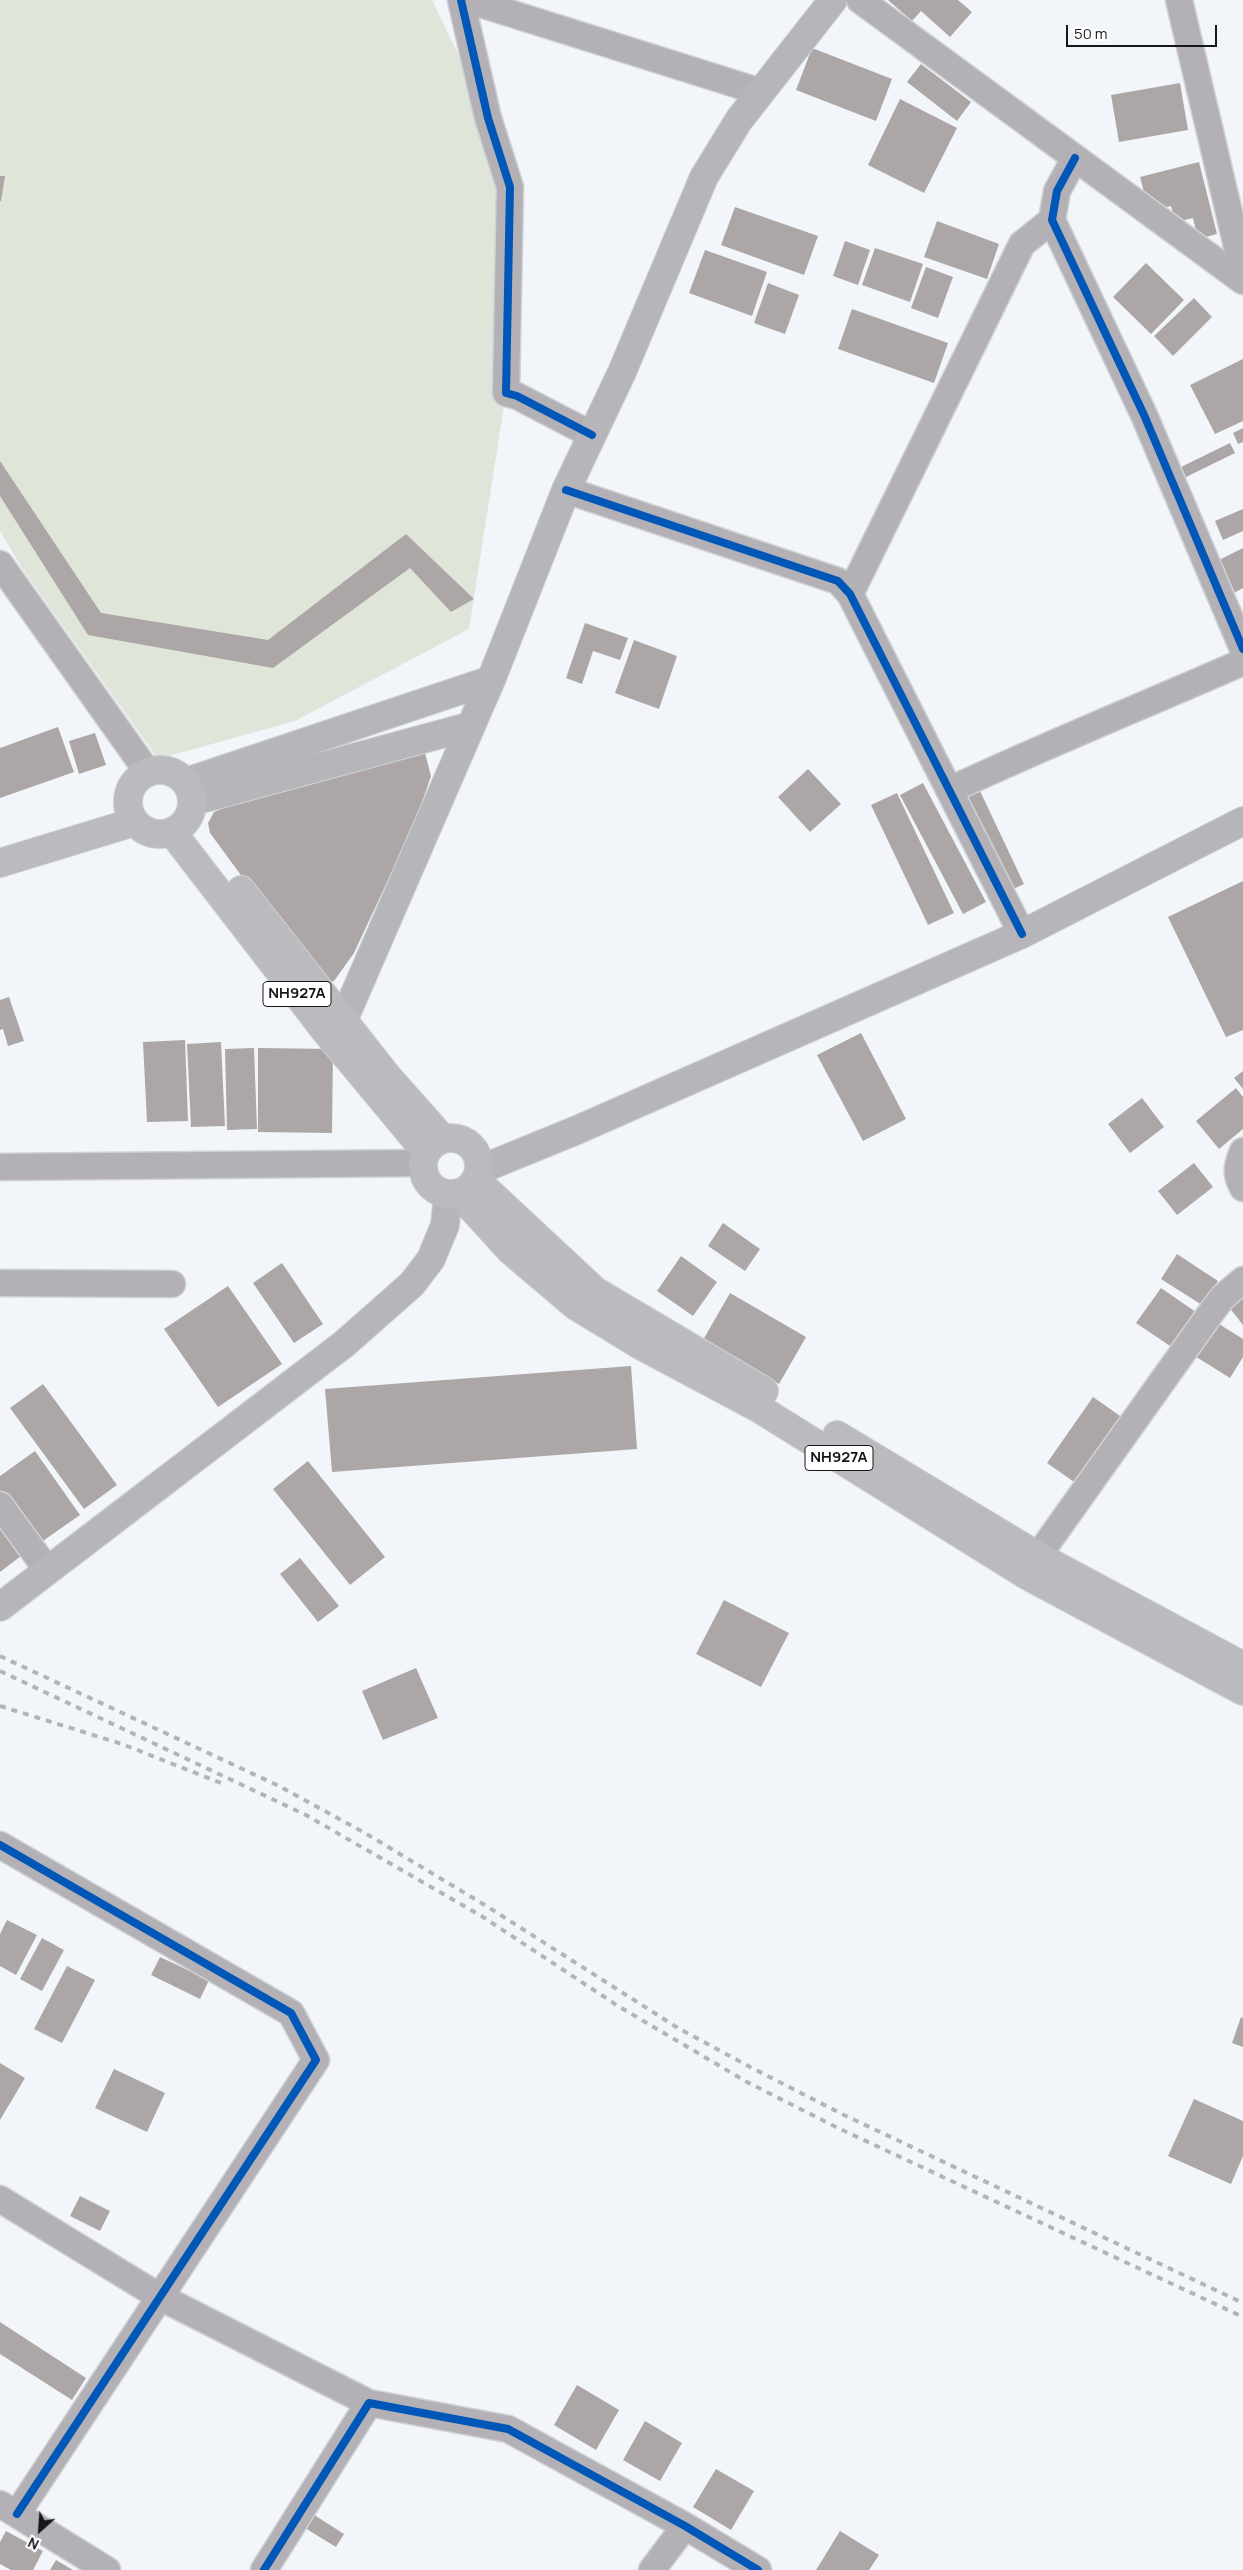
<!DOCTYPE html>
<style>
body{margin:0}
#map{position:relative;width:1243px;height:2570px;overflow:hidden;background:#f2f6fa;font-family:Manrope,sans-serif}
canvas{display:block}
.north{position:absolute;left:15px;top:2505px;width:50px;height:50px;-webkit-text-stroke:4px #fff;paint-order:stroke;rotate:206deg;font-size:14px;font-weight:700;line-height:20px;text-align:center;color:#15171a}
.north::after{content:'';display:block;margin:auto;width:18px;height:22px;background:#15171a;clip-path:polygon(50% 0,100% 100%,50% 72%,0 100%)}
.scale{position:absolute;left:1066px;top:25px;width:151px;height:22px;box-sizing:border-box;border:2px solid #15171a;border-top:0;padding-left:6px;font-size:15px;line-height:18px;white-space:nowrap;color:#15171a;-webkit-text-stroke:4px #fff;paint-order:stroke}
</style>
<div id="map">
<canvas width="1243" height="2570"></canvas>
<div class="north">N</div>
<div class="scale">50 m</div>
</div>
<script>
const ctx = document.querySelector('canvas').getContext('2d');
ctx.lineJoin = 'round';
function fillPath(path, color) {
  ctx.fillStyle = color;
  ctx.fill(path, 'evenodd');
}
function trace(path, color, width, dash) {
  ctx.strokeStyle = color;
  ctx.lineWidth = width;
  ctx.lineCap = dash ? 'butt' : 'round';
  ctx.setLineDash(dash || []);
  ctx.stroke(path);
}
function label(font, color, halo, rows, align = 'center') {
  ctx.font = font + ' Manrope,sans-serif';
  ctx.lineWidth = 4;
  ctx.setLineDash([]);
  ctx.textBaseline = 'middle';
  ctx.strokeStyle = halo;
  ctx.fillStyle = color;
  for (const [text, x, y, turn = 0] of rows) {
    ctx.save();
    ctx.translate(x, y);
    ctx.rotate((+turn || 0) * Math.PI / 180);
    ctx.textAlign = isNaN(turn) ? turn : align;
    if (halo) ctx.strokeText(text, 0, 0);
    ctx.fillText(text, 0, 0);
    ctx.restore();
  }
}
const green = new Path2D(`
 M 0,0 L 432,0 L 499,139 L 506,393 L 469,629 L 295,721 L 158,759 L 25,573 L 0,531 Z`);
const building = new Path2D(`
 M 888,0 L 958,0 L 972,12 L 950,37 L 921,11 L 912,21 Z
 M 812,48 L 892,79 L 876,121 L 796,90 Z
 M 921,64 L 971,102 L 957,121 L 907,82 Z
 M 1180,83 L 1188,130 L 1119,142 L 1111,95 Z
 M 900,99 L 957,128 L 924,193 L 868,165 Z
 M 1199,162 L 1217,234 L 1198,239 L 1193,218 L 1176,222 L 1171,206 L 1149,211 L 1140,177 Z
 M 0,176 L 5,176 L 1,201 L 0,201 Z
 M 735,207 L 818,236 L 804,275 L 721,245 Z
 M 937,221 L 999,244 L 987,279 L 924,257 Z
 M 845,241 L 870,250 L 858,285 L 833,276 Z
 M 875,248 L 923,264 L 910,302 L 862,285 Z
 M 705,250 L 767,272 L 752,316 L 689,293 Z
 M 1146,263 L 1184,300 L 1151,334 L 1113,297 Z
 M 926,267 L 953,277 L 938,318 L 911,308 Z
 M 768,283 L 799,295 L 785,334 L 754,323 Z
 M 1194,298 L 1212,317 L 1173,356 L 1154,336 Z
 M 852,309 L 948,343 L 934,383 L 838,349 Z
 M 1243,359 L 1243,421 L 1215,434 L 1190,385 Z
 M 1243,428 L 1243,442 L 1238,444 L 1233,433 Z
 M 1230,443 L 1235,453 L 1186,477 L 1181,467 Z
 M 0,461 L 101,613 L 268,640 L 406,534 L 474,599 L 451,612 L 410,568 L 273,668 L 88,635 L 0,496 Z
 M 1243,509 L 1243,531 L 1223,540 L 1215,521 Z
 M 1243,548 L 1243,588 L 1234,593 L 1217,561 Z
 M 585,623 L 628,638 L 620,660 L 593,651 L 582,684 L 566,678 Z
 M 634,640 L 677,656 L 659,709 L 615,693 Z
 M 58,727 L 74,772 L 0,798 L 0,748 Z
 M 95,733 L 106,765 L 79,774 L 69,741 Z
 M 413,748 L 425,753 L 431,776 L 416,820 L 354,953 L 334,981 L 320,983 L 210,833 L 208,823 L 214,812 L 228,806 Z
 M 808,769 L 841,804 L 810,832 L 778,797 Z
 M 923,783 L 986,902 L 963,914 L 900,795 Z
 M 980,791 L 1024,884 L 1003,894 L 959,801 Z
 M 897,793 L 954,913 L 928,925 L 871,805 Z
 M 1243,881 L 1243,1030 L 1226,1037 L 1168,917 Z
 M 9,997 L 24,1041 L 8,1046 L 3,1029 L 0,1030 L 0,1000 Z
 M 861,1033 L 906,1119 L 863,1141 L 817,1055 Z
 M 185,1040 L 188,1121 L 147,1122 L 143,1042 Z
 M 221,1042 L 225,1126 L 191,1127 L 187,1044 Z
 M 254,1048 L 257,1129 L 227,1130 L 225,1049 Z
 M 258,1048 L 333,1049 L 332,1133 L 258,1132 Z
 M 1243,1071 L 1243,1089 L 1234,1078 Z
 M 1236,1088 L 1243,1097 L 1243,1129 L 1219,1149 L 1196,1121 Z
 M 1142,1098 L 1164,1127 L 1130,1153 L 1108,1124 Z
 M 1194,1163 L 1213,1187 L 1177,1215 L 1158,1191 Z
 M 723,1223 L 760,1249 L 745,1271 L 708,1246 Z
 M 1177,1254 L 1218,1281 L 1202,1305 L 1161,1279 Z
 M 681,1256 L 717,1282 L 693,1316 L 657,1291 Z
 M 282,1263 L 323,1324 L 294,1343 L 253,1283 Z
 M 228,1286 L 282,1364 L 218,1407 L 164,1329 Z
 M 1161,1288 L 1203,1317 L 1179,1352 L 1136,1323 Z
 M 730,1293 L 806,1337 L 779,1384 L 703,1340 Z
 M 1243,1295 L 1243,1325 L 1228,1306 Z
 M 1211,1319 L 1243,1339 L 1243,1357 L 1230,1378 L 1190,1353 Z
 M 631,1366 L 637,1449 L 332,1472 L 325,1389 Z
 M 43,1384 L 117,1485 L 84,1509 L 10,1408 Z
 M 1093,1397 L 1123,1418 L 1077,1484 L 1047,1463 Z
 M 35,1451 L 80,1515 L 30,1550 L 0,1508 L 0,1476 Z
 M 308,1461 L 385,1557 L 350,1585 L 273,1489 Z
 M 0,1528 L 21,1556 L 0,1572 Z
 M 300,1558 L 339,1606 L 318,1622 L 280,1574 Z
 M 724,1600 L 789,1633 L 761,1687 L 696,1654 Z
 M 416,1668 L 438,1718 L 383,1740 L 362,1691 Z
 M 7,1920 L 37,1935 L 16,1975 L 0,1966 L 0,1934 Z
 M 42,1938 L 64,1950 L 42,1991 L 20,1979 Z
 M 160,1957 L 209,1980 L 200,1999 L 151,1975 Z
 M 67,1966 L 95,1980 L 62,2043 L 34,2029 Z
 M 1241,2017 L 1243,2018 L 1243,2047 L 1232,2043 Z
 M 0,2063 L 25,2078 L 0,2120 Z
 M 114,2069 L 165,2093 L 147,2132 L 95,2108 Z
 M 1194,2099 L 1243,2121 L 1243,2156 L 1231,2184 L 1168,2156 Z
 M 80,2196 L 110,2211 L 100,2231 L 70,2216 Z
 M 0,2322 L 86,2378 L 72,2400 L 0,2354 Z
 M 577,2385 L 619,2410 L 596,2450 L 554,2425 Z
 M 645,2421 L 682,2443 L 660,2481 L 623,2460 Z
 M 716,2469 L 754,2491 L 731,2530 L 693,2507 Z
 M 308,2511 L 344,2534 L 336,2547 L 300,2525 Z
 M 6,2531 L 43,2551 L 33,2570 L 11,2570 L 0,2564 L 0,2542 Z
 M 840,2531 L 879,2555 L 869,2570 L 816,2570 Z
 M 56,2560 L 73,2570 L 50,2570 Z`);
const minor = new Path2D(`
 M 461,0 L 488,118 L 510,187 L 506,393 L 517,396 L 592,435
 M 468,0 L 761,92
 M 860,0 L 1243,281
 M 1179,0 L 1243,272
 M 1075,158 L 1057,191 L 1052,220 L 1144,415 L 1243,649
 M 566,490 L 838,581 L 850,594 L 1022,934
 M 0,564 L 147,771
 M 850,594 L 1022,244 L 1052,220
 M 950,790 C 1046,745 1145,705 1243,662
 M 1243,1151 C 1237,1165 1235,1174 1243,1188
 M 0,1167 L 423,1163
 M 0,1283 L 172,1284
 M 0,1505 L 48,1571
 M 1038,1556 L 1213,1310 L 1223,1297 L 1243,1280
 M 0,1845 L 291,2013 L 316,2060 L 17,2514
 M 0,2199 L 160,2297 L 369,2403
 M 0,2504 L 107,2570
 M 264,2570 L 369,2403 L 508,2429 L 685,2526 L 758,2570
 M 652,2570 L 685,2526`);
const major = new Path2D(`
 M 186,782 L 491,680
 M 194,801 L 471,726
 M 343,1021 L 491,680 L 566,490 L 622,372 L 704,177 L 739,120 L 833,0
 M 479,1170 L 577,1130 L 1022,934 L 1243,821
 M 0,1607 L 344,1344 L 412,1284 L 431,1259 L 445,1225 L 448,1194`);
const highway = new Path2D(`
 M128 802a32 32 0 1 1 64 0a32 32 0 1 1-64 0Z
 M 172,832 L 327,1033 L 426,1152
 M 0,863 L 134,822
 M 241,890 L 387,1076 L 443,1139
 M423 1166a28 28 0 1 1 56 0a28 28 0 1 1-56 0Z
 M 476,1180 L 595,1291 L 764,1391
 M 459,1194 L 510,1250 L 576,1306 L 640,1345 L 760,1409 L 1028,1576 L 1243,1691
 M 837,1435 L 1038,1556 L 1243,1666`);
const rail = new Path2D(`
 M 0,1656 L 279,1786 L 365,1833 L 488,1907 L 678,2028 L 752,2068 L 844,2115 L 1243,2303
 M 0,1671 L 306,1815 L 483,1917 L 618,2006 L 747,2082 L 838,2128 L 1243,2317
 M 0,1706 L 122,1744 L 226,1785`);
const cycleway = new Path2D(`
 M 461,0 L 488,118 L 510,187 L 506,393 L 517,396 L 592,435
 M 1075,158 L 1057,191 L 1052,220 L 1144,415 L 1243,649
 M 566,490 L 838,581 L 850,594 L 1022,934
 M 0,1845 L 291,2013 L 316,2060 L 17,2514
 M 264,2570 L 369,2403 L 508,2429 L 685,2526 L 758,2570`);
const shields = [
 [297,994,68],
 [839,1458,68]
];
const shieldNames = [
 ["NH927A",297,994],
 ["NH927A",839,1458]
];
fillPath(green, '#e0e5da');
fillPath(building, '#aca6a6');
trace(minor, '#cfd2d5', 29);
trace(major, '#cfd2d5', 30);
trace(highway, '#cfd2d5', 30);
trace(minor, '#b3b1b6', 26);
trace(major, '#b6b5b9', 28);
trace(highway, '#bbbabe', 28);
trace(rail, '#b3b4b8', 4, [6, 6]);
trace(cycleway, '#0057b8', 8);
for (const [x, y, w] of shields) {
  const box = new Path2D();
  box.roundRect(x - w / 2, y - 12.5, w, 25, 4);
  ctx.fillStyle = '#fff';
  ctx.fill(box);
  trace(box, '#15171a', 1);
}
label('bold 15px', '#15171a', null, shieldNames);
</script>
